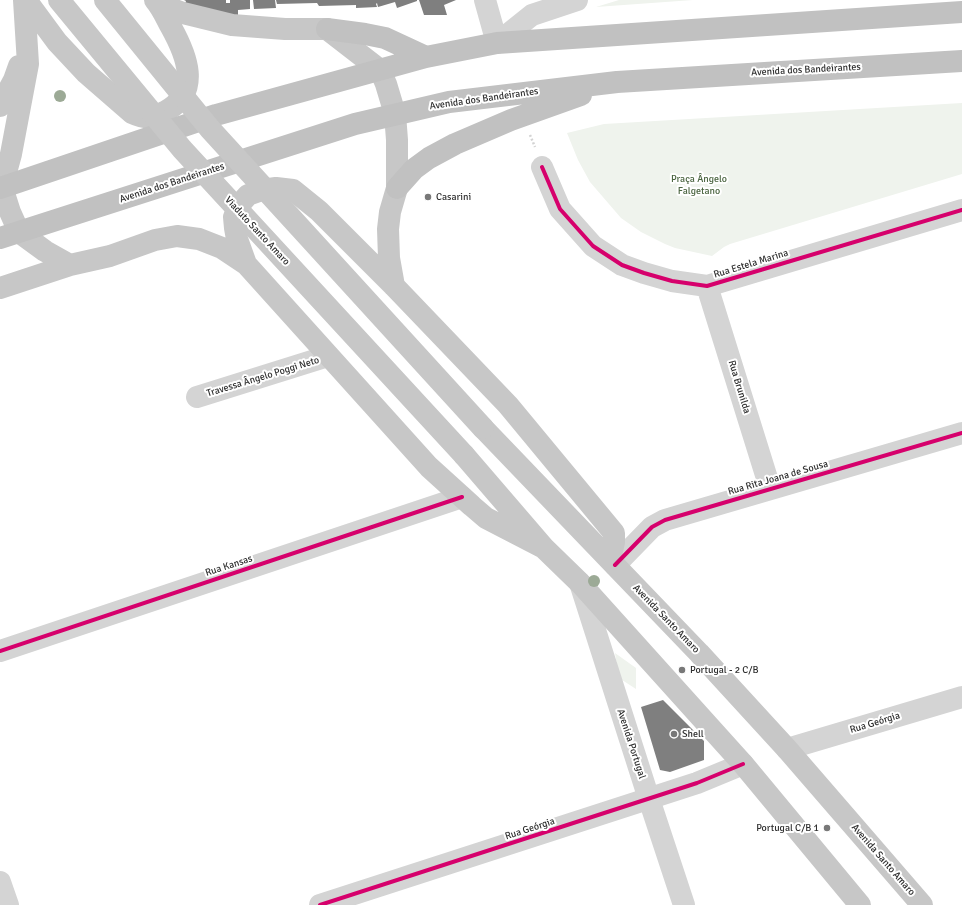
<!DOCTYPE html>
<meta charset="utf-8">
<style>
body{margin:0}
canvas{display:block;background:#fff}
</style>
<canvas width="962" height="905"></canvas>
<script>
const ctx = document.querySelector('canvas').getContext('2d');
ctx.lineJoin = 'round';
function fillPath(path, color) {
  ctx.fillStyle = color;
  ctx.fill(path, 'evenodd');
}
function trace(path, color, width, dash) {
  ctx.strokeStyle = color;
  ctx.lineWidth = width;
  ctx.lineCap = dash ? 'butt' : 'round';
  ctx.setLineDash(dash || []);
  ctx.stroke(path);
}
function label(font, color, halo, rows, align = 'center') {
  ctx.font = font + ' Signika,sans-serif';
  ctx.lineWidth = 4;
  ctx.setLineDash([]);
  ctx.textBaseline = 'middle';
  ctx.strokeStyle = halo;
  ctx.fillStyle = color;
  for (const [text, x, y, turn = 0] of rows) {
    ctx.save();
    ctx.translate(x, y);
    ctx.rotate((+turn || 0) * Math.PI / 180);
    ctx.textAlign = isNaN(turn) ? turn : align;
    if (halo) ctx.strokeText(text, 0, 0);
    ctx.fillText(text, 0, 0);
    ctx.restore();
  }
}
const green = new Path2D(`
 M 619,0 L 693,0 L 596,7 Z
 M 962,103 L 962,174 L 730,244 L 724,247 L 712,256 L 675,248 L 665,244 L 641,232 L 621,218 L 590,182 L 578,160 L 567,133 L 604,124 Z
 M 615,653 L 636,668 L 636,689 L 619,678 Z`);
const building = new Path2D(`
 M 184,0 L 226,0 L 226,3 L 230,3 L 230,0 L 250,0 L 250,9 L 238,10 L 238,19 L 183,9 L 186,1 Z
 M 253,0 L 275,0 L 276,8 L 254,9 Z
 M 276,0 L 417,0 L 417,1 L 397,8 L 395,2 L 378,7 L 377,3 L 376,4 L 377,7 L 356,8 L 356,5 L 319,6 L 317,3 L 277,4 Z
 M 419,0 L 456,0 L 444,5 L 447,15 L 424,15 Z
 M 663,700 L 704,741 L 704,760 L 670,772 L 660,770 L 641,707 Z`);
const path = new Path2D(`
 M 530,135 L 535,147`);
const minor = new Path2D(`
 M 485,0 L 497,43 L 532,15 L 577,0
 M 542,167 L 560,209 L 593,246 L 622,265 L 644,273 L 672,281 L 707,286 L 962,210
 M 707,286 L 770,488
 M 197,397 L 328,356
 M 615,565 L 652,527 L 665,520 L 962,433
 M 580,583 L 649,799 L 684,905
 M 0,651 L 462,497
 M 787,749 L 962,697
 M 0,882 L 8,905
 M 320,905 L 697,783 L 743,764`);
const major = new Path2D(`
 M 24,0 L 28,64 L 11,154 L 2,187 L 10,212 L 19,232 L 45,251 L 70,265
 M 26,0 L 57,42 L 86,73 L 132,113 C 145,119 154,119 166,111 C 202,91 186,54 171,27 C 166,18 162,8 155,0
 M 159,4 L 183,13 L 232,25 L 285,29 L 327,29 L 380,70 L 386,84 L 395,114 L 397,140 L 397,188 L 390,212 L 388,229 L 389,258 L 394,286
 M 0,106 L 14,80 L 19,66
 M 246,264 L 237,239 L 235,228 L 234,217 L 240,204 L 248,195 L 262,190 L 276,188 L 293,190 L 319,211 L 394,286 L 508,405 L 614,533 L 614,542 L 610,560
 M 0,288 L 70,265 L 110,256 L 155,240 L 177,236 L 199,239 L 222,248 L 246,264 L 429,467 L 472,506 L 486,518 L 544,548
 M 483,428 L 699,653 L 787,749 L 922,905
 M 464,455 L 544,548 L 580,583 L 743,764 L 860,905`);
const highway = new Path2D(`
 M 327,29 L 365,34 L 385,38 L 426,57
 M 0,188 L 216,115 L 426,57 L 497,43 L 962,12
 M 397,188 L 414,169 L 429,158 L 455,144 L 511,120 L 581,95
 M 0,238 L 355,124 L 449,102 L 617,82 L 962,61`);
const majorBridge = new Path2D(`
 M 59,0 L 182,149 L 464,455
 M 105,0 L 210,129 L 483,428`);
const cycleway = new Path2D(`
 M 542,167 L 560,209 L 593,246 L 622,265 L 644,273 L 672,281 L 707,286 L 962,210
 M 615,565 L 652,527 L 665,520 L 962,433
 M 0,651 L 462,497
 M 320,905 L 697,783 L 743,764`);
const trees = [
 [60,96],
 [594,581]
];
const markers = [
 [428,197,4,"#787878"],
 [682,670,4,"#787878"],
 [674,734,4,"#787878"],
 [827,828,4,"#787878"]
];
const streetNames = [
 ["Avenida dos Bandeirantes",806,70,-3],
 ["Avenida dos Bandeirantes",484,99,-8],
 ["Avenida dos Bandeirantes",172,183,-18],
 ["Viaduto Santo Amaro",257,231,47],
 ["Rua Estela Marina",751,264,-17],
 ["Travessa Ângelo Poggi Neto",263,377,-17],
 ["Rua Brunilda",739,387,73],
 ["Rua Rita Joana de Sousa",778,478,-16],
 ["Rua Kansas",229,566,-18],
 ["Avenida Santo Amaro",666,619,46],
 ["Rua Geórgia",875,723,-17],
 ["Avenida Portugal",631,744,72],
 ["Rua Geórgia",530,829,-18],
 ["Avenida Santo Amaro",883,860,49]
];
const parkNames = [
 ["Praça Ângelo",699,179],
 ["Falgetano",699,191]
];
const poiNames = [
 ["Casarini",436,197],
 ["Portugal - 2 C/B",690,670],
 ["Shell",682,734],
 ["Portugal C/B 1",819,828,"right"]
];
fillPath(green, '#eff3ed');
fillPath(building, '#7f7f7f');
trace(path, '#d3d3d3', 2.5, [2, 2]);
trace(minor, '#d4d4d4', 22);
trace(major, '#c7c7c7', 22);
trace(highway, '#c1c1c1', 22);
trace(majorBridge, '#c7c7c7', 22);
trace(cycleway, '#d6006c', 4);
ctx.fillStyle = '#9caa96';
for (const [x, y] of trees) {
  ctx.beginPath();
  ctx.arc(x, y, 6, 0, 2 * Math.PI);
  ctx.fill();
}
for (const [x, y, r, color] of markers) {
  const dot = new Path2D();
  dot.arc(x, y, r, 0, 2 * Math.PI);
  ctx.fillStyle = color;
  ctx.fill(dot);
  trace(dot, '#fff', 1.5);
}
label('10px', '#2f2f2f', '#fff', streetNames);
label('10px', '#4b6541', '#fff', parkNames);
label('10px', '#2f2f2f', '#fff', poiNames, 'left');
</script>
